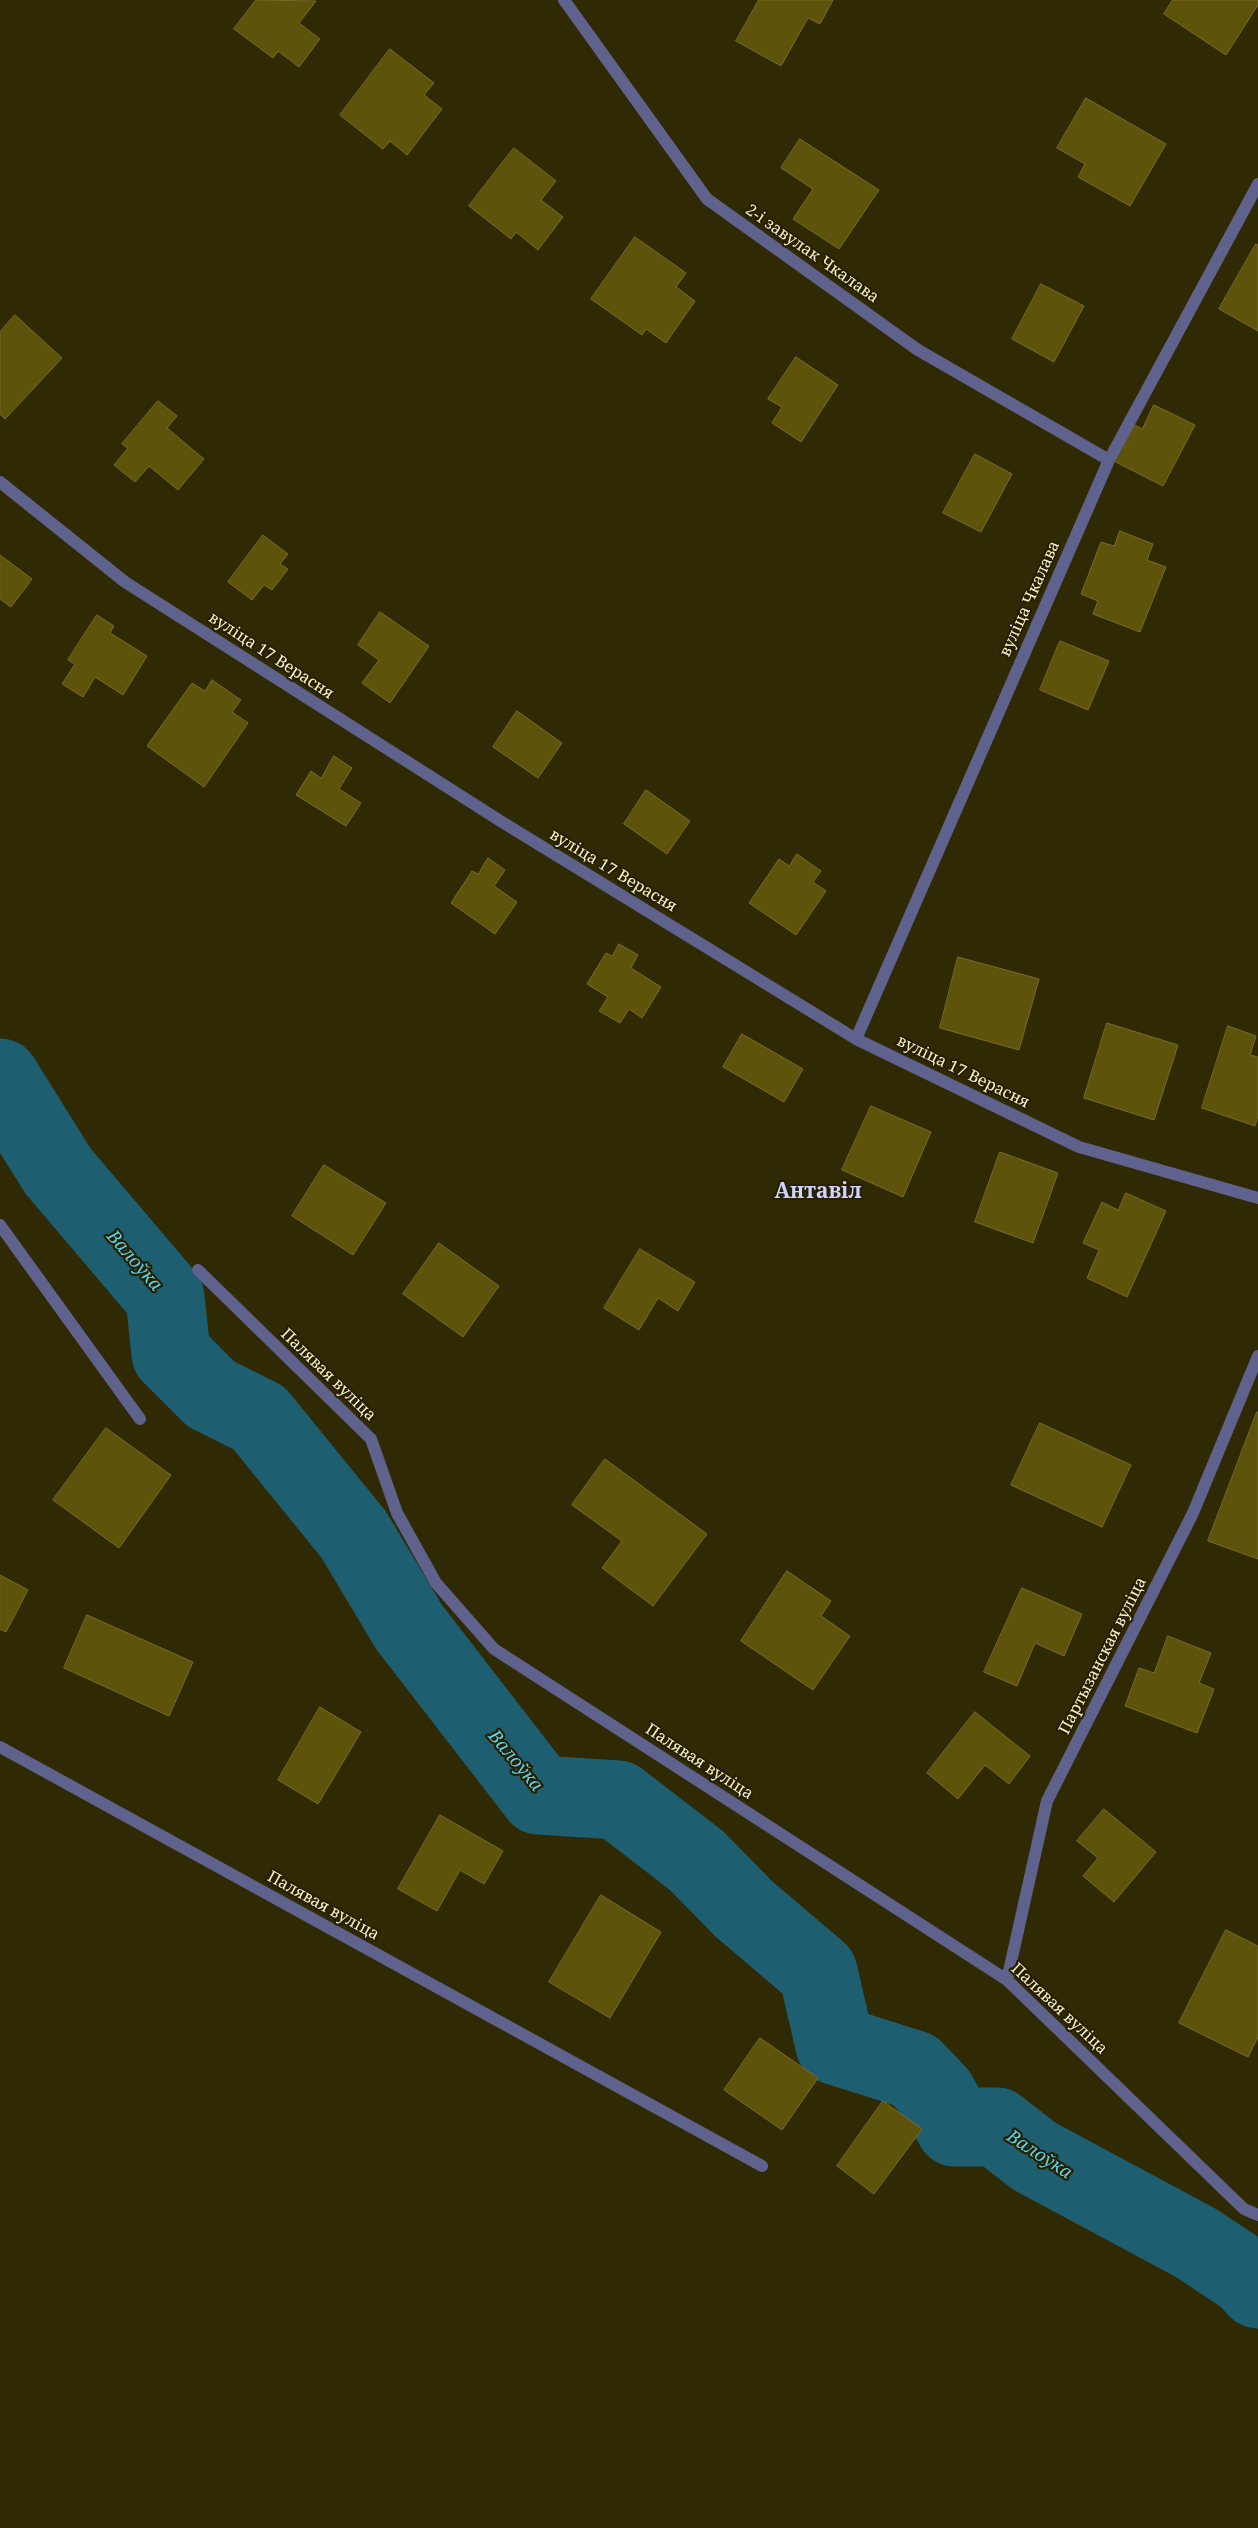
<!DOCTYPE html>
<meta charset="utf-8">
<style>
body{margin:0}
canvas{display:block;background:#302a04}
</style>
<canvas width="1258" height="2528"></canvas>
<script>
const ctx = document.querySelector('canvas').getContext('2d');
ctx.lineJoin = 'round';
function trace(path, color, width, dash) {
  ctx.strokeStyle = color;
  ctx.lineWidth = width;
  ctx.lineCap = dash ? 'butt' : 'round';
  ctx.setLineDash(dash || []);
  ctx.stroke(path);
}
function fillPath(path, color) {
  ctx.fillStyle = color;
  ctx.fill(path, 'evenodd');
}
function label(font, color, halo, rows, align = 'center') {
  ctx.font = font + ' "Noto Serif",serif';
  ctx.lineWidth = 4.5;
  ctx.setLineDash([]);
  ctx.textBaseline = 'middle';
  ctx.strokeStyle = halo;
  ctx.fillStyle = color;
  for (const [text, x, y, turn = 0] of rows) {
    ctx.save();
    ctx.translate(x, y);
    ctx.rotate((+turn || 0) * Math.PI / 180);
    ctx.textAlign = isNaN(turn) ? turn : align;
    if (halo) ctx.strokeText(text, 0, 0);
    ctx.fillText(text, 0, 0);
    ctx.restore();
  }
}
const river = new Path2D(`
 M 0,1078 L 58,1171 L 165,1297 L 171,1354 L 211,1394 L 259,1418 L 354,1535 L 409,1627 L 539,1795 L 618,1800 L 697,1861 L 744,1909 L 818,1972 L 835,2045 L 914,2070 L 937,2094 L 955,2127 L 997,2127 L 1034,2156 L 1196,2243 L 1247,2277 L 1258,2289`);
const building = new Path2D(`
 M 256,0 L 316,1 L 299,23 L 320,39 L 299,67 L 278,51 L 273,58 L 234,29 Z
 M 759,0 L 833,0 L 820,24 L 808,18 L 781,66 L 736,41 Z
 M 1173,0 L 1258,0 L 1258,5 L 1226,55 L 1164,14 Z
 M 390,49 L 434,83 L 424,95 L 442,109 L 407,155 L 390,141 L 383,149 L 340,115 Z
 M 1086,98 L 1166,144 L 1130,206 L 1078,177 L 1085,164 L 1057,148 Z
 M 800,139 L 879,190 L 839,249 L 793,219 L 813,189 L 781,168 Z
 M 514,148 L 556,181 L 541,200 L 563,217 L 538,250 L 516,232 L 511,239 L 469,206 Z
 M 635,237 L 686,273 L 676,287 L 695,301 L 666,343 L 646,329 L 642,335 L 591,299 Z
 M 1256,244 L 1258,245 L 1258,331 L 1219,309 Z
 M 1041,284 L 1084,306 L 1054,362 L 1012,339 Z
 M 15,315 L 62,358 L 5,419 L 0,414 L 0,332 Z
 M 796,357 L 838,385 L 801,442 L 772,423 L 782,407 L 768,399 Z
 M 158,401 L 177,416 L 167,428 L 204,459 L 178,490 L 149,466 L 135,482 L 114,465 L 128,448 L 122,444 Z
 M 1154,405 L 1195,425 L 1163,486 L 1112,460 L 1131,423 L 1142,429 Z
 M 975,454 L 1012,474 L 981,532 L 943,513 Z
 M 1120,531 L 1153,544 L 1147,560 L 1166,567 L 1140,632 L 1093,614 L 1098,601 L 1081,594 L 1101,542 L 1114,546 Z
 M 263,535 L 288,554 L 280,564 L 288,569 L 272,590 L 264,585 L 252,600 L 228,582 Z
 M 0,555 L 32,579 L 11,607 L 0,599 Z
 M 380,612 L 429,646 L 390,703 L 362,683 L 379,660 L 358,645 Z
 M 97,615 L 114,626 L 110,633 L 147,656 L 123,695 L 95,677 L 83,697 L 62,684 L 75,664 L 68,660 Z
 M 1060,641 L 1109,661 L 1088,710 L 1040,690 Z
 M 212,680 L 241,700 L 232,712 L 248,723 L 204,787 L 147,746 L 192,683 L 205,691 Z
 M 517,711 L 562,743 L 538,778 L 493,747 Z
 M 334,756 L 352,768 L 339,789 L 361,803 L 346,826 L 296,795 L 311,771 L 321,778 Z
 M 646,790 L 690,821 L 667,854 L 624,824 Z
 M 797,854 L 821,871 L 813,882 L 826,891 L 796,935 L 749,903 L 779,859 L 789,866 Z
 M 488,858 L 505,870 L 494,886 L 517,902 L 495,934 L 451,903 L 472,871 L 478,874 Z
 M 619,944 L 638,955 L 631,968 L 661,987 L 642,1018 L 629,1009 L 620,1023 L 599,1011 L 608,997 L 587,984 L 606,953 L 612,956 Z
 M 958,957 L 1039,979 L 1019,1050 L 940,1028 Z
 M 1107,1023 L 1178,1045 L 1154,1120 L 1084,1098 Z
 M 1228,1026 L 1256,1036 L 1250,1055 L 1258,1057 L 1258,1116 L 1255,1126 L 1202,1108 Z
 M 742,1034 L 803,1069 L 784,1102 L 723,1067 Z
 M 871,1106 L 931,1132 L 903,1197 L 842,1170 Z
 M 1000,1152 L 1058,1173 L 1033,1243 L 975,1222 Z
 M 324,1165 L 386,1203 L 353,1255 L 292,1216 Z
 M 1126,1193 L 1166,1211 L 1127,1297 L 1087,1278 L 1099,1250 L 1083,1243 L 1102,1202 L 1118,1210 Z
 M 439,1243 L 499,1286 L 463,1337 L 403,1294 Z
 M 640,1249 L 695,1282 L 678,1311 L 658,1298 L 639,1330 L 604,1308 Z
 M 1257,1412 L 1258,1412 L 1258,1559 L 1208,1541 Z
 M 1040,1423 L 1131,1465 L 1102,1527 L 1011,1485 Z
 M 106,1428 L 171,1475 L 119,1548 L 53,1500 Z
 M 605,1459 L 707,1534 L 653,1606 L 602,1568 L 622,1541 L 572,1505 Z
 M 787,1571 L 831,1601 L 821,1616 L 850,1636 L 813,1690 L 741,1641 Z
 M 0,1575 L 28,1590 L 6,1632 L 0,1629 Z
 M 1022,1588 L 1082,1614 L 1064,1656 L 1035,1643 L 1017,1686 L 984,1672 Z
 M 87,1615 L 193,1662 L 169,1716 L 64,1668 Z
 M 1168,1636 L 1211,1653 L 1199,1683 L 1214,1689 L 1197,1733 L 1125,1706 L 1139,1668 L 1154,1673 Z
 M 320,1707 L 361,1732 L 318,1804 L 278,1780 Z
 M 975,1712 L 1030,1756 L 1009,1784 L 985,1765 L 958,1799 L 927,1773 Z
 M 1104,1809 L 1156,1852 L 1114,1902 L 1083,1876 L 1098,1858 L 1077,1841 Z
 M 440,1815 L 503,1851 L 484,1884 L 460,1870 L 437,1911 L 398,1889 Z
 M 601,1895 L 661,1932 L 610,2018 L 549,1982 Z
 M 1226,1930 L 1258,1946 L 1258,2037 L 1248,2057 L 1179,2023 Z
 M 760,2038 L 818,2078 L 782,2130 L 724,2090 Z
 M 883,2101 L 922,2129 L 874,2194 L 837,2166 Z`);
const street = new Path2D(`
 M 564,0 L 707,199 L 918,350 L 1109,460
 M 0,482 L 125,582 L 502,822 L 856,1039 L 1079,1147 L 1258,1198
 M 856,1039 L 1109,460 L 1258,184
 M 0,1225 L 140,1419
 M 198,1270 L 371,1439 L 397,1513 L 436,1583 L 494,1649 L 1007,1980 L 1244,2209 L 1258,2215
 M 0,1747 L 762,2166
 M 1007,1980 L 1047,1801 L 1193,1513 L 1258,1356`);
const streetNames = [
 ["2-і завулак Чкалава",812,254,35],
 ["вуліца Чкалава",1030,599,-66],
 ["вуліца 17 Верасня",271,656,33],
 ["вуліца 17 Верасня",613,871,31],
 ["вуліца 17 Верасня",963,1072,26],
 ["Палявая вуліца",328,1375,44],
 ["Партызанская вуліца",1103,1656,-63],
 ["Палявая вуліца",699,1762,33],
 ["Палявая вуліца",323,1906,29],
 ["Палявая вуліца",1059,2009,43]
];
const waterNames = [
 ["Валоўка",134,1261,49],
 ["Валоўка",515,1761,50],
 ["Валоўка",1039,2155,33]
];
const districtNames = [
 ["Антавіл",818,1192]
];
trace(river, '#1d5e70', 79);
fillPath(building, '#5e530a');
trace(building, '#786c25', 1);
trace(street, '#5e628c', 12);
label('16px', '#f6f0ce', '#262000', streetNames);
label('italic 18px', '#59d2f4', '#262000', waterNames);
label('bold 21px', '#ced3ff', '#262000', districtNames);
</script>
